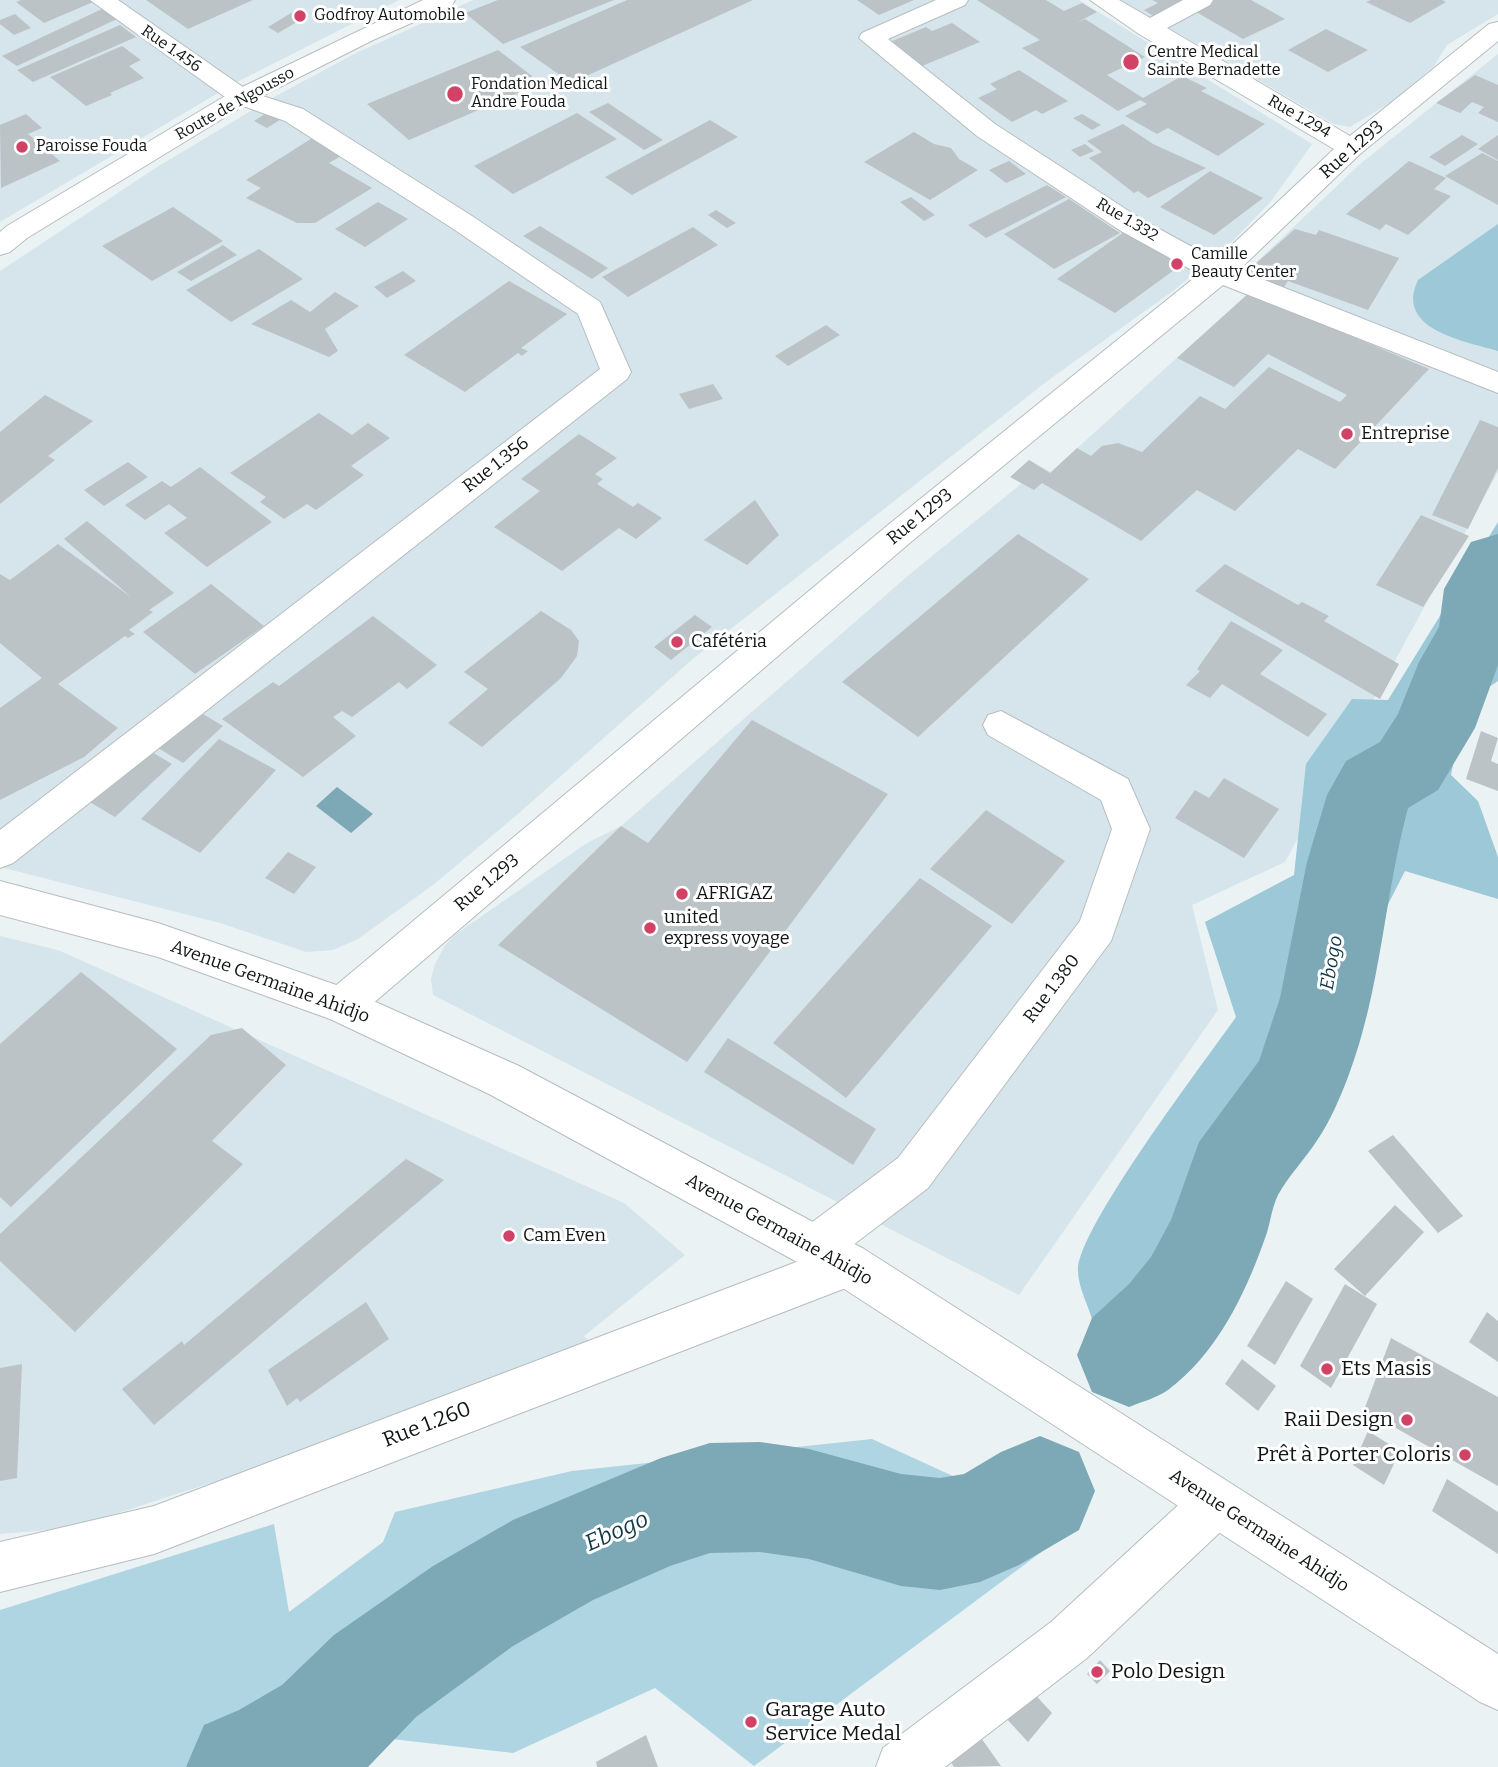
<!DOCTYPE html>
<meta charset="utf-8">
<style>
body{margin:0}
canvas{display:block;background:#eaf2f4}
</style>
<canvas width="1498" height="1767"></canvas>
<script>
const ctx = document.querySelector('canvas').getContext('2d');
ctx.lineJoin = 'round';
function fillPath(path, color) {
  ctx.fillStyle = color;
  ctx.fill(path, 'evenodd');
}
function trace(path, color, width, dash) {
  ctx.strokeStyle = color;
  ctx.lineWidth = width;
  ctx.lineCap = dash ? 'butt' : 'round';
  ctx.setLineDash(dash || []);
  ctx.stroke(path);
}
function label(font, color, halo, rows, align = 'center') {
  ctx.font = font + ' Bitter,serif';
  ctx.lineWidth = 6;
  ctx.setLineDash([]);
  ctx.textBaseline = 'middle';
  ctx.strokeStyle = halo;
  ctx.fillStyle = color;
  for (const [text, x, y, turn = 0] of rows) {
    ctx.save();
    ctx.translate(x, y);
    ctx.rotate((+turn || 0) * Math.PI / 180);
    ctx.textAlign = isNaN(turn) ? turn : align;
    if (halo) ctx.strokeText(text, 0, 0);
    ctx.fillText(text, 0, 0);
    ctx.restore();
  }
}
const built = new Path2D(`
 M 0,0 L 399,0 L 235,83 L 0,222 Z
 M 473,0 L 1079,0 L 1312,144 L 1272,200 L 1233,241 L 1173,291 L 1050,379 L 695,657 L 518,814 L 433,885 L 358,939 L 333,950 L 306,952 L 220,923 L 0,867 L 0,271 L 157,167 L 276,96 L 354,54 Z
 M 1121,0 L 1498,0 L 1498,14 L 1447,45 L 1434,66 L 1393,101 L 1350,127 L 1334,124 Z
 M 1498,54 L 1498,472 L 1285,862 L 1192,905 L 1218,1010 L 1019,1295 L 433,995 L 431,979 L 435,964 L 445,945 L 456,934 L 587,843 L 621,826 L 910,574 L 1021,484 L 1029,460 L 1051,472 L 1246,295 L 1234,288 L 1245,273 L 1360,164 Z
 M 0,936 L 58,950 L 624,1203 L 685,1255 L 584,1336 L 591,1342 L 391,1431 L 229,1477 L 72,1528 L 0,1534 Z`);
const green = new Path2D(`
 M 872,1439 L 1071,1530 L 754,1766 L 655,1688 L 513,1753 L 392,1739 L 357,1767 L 0,1767 L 0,1610 L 274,1524 L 289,1612 L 383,1542 L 395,1512 L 572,1471 Z`);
const forest = new Path2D(`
 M 1498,224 L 1498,351 C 1465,341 1394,330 1418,280 Z
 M 1498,522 L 1498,681 L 1465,703 L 1451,775 L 1478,801 L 1498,857 L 1498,899 L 1405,871 L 1286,1105 L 1235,1261 L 1093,1322 C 1089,1307 1078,1287 1078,1271 C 1076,1230 1206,1060 1236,1017 L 1205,922 L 1294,875 L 1306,764 L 1352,699 L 1388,700 Z`);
const water = new Path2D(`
 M 337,787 L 373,814 L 351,833 L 316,806 Z`);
const river = new Path2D(`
 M 1498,534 L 1498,665 L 1475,728 L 1438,790 L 1408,808 C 1384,897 1381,991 1348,1077 C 1340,1098 1330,1121 1318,1139 C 1306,1158 1289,1175 1278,1195 C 1271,1209 1270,1227 1264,1241 C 1244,1297 1216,1354 1168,1390 C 1157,1398 1141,1402 1129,1407 L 1092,1392 L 1077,1355 L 1092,1318 L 1129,1284 L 1151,1257 L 1171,1220 L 1199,1142 L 1259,1061 L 1280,998 L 1307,862 L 1327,795 L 1346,761 L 1380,742 L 1398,714 L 1419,662 L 1439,627 L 1444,589 L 1471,542 Z
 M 1040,1436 L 1079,1452 L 1095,1491 L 1079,1530 L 1019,1565 L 980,1582 L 940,1590 L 901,1586 L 809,1559 L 760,1552 L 710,1553 L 670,1566 L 593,1600 L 513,1646 L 416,1717 L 368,1767 L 186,1767 L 204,1725 L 239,1710 L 282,1685 L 334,1635 L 433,1566 L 513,1520 L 661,1458 L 710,1443 L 760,1442 L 809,1449 L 901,1474 L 940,1478 L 964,1474 L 1001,1452 Z`);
const building = new Path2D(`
 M 21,0 L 90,0 L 93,2 L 44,23 L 16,2 Z
 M 146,0 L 253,0 L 188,29 Z
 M 498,0 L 614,0 L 503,44 L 465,13 Z
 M 627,0 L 753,0 L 571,83 L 520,47 Z
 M 857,0 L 914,0 L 879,15 Z
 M 977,0 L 1046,0 L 1064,11 L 1082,3 L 1097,12 L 1076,23 L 1085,19 L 1145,57 L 1107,75 L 1143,98 L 1182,76 L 1207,88 L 1201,91 L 1265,124 L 1218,156 L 1168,128 L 1157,134 L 1125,116 L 1147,104 L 1140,100 L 1118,111 L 1022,48 L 1040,40 Z
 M 1152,0 L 1191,0 L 1155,17 L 1144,10 L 1158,3 Z
 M 1209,0 L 1251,0 L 1285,19 L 1243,39 L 1191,9 Z
 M 1371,0 L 1442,0 L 1446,2 L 1410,23 L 1366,2 Z
 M 102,9 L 117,19 L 17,66 L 2,56 Z
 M 296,10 L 307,16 L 278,33 L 268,27 Z
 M 15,14 L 31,28 L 14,35 L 0,24 L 0,20 Z
 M 952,23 L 980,42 L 922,66 L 890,42 L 926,27 L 932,31 Z
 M 120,25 L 136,37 L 33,82 L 17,70 Z
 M 1326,29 L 1368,50 L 1328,72 L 1288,50 Z
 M 122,46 L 141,60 L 129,66 L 144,78 L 110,93 L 112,95 L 86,106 L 50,77 Z
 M 498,50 L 541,83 L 409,140 L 367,104 Z
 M 1019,70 L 1068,101 L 1042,114 L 1036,110 L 1012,122 L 978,98 L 997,89 L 990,84 Z
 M 1475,75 L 1498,85 L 1498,122 L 1478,113 L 1484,107 L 1472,102 L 1460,113 L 1436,103 Z
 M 608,103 L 663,140 L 644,150 L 589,112 Z
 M 268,112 L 281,119 L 267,128 L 254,121 Z
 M 577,113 L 617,139 L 513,194 L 474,166 Z
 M 26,114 L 42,128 L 28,134 L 60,161 L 1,188 L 0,125 Z
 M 1082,114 L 1101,125 L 1092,130 L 1073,118 Z
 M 710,120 L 738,137 L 632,195 L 605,177 Z
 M 1123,124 L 1153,144 L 1206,168 L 1148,198 L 1138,191 L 1134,193 L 1089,158 L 1102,152 L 1087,141 Z
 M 914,132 L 934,144 L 951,148 L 959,159 L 978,170 L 930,200 L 864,162 Z
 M 317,135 L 335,145 L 328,149 L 341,156 L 329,163 L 372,188 L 315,223 L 297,223 L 246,198 L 261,188 L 246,180 Z
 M 1462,135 L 1478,144 L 1445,166 L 1429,157 Z
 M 1498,135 L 1498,160 L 1478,149 Z
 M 1085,144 L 1094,151 L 1080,157 L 1071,150 Z
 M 1482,153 L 1498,161 L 1498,205 L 1445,176 Z
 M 1009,161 L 1026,174 L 1006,183 L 989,170 Z
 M 1409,161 L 1446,178 L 1434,189 L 1451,196 L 1408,235 L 1386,224 L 1380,230 L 1346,214 Z
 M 1210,171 L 1263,198 L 1214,235 L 1160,207 Z
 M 1047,185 L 1066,197 L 986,238 L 968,225 Z
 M 911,197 L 935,215 L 924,221 L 900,202 Z
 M 1069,199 L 1120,233 L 1054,269 L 1004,234 Z
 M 378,202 L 408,219 L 365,247 L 335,229 Z
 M 173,207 L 223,241 L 152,281 L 102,246 Z
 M 716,210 L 736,223 L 727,228 L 708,215 Z
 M 540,226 L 608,268 L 592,279 L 523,236 Z
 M 693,227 L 718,245 L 628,297 L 602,277 Z
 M 1130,228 L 1188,260 L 1115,313 L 1057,279 Z
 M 1295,229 L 1316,235 L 1319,230 L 1399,258 L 1368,310 L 1288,281 L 1284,287 L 1245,273 Z
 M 223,245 L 237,255 L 191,281 L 177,272 Z
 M 259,249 L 303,279 L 231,322 L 186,290 Z
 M 403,271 L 416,281 L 387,298 L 374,287 Z
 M 509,281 L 567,314 L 521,348 L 528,351 L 522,356 L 518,353 L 465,392 L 404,355 Z
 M 335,292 L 359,306 L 325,329 L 338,351 L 329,357 L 251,324 L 291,300 L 310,312 Z
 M 1249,293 L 1429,369 L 1335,469 L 1298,449 L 1235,511 L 1197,490 L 1141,541 L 1042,483 L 1034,490 L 1010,477 L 1029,460 L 1050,473 L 1077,448 L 1091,456 L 1102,446 L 1118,443 L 1142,452 L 1200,396 L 1225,409 L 1269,367 L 1340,402 L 1347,395 L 1268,354 L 1234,387 L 1177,358 Z
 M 826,325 L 840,335 L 788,366 L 775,356 Z
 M 713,384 L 723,399 L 689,409 L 679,394 Z
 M 45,395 L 93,421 L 48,456 L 55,460 L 0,504 L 0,432 Z
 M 319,413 L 352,435 L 368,423 L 390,438 L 351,466 L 364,475 L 316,510 L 307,504 L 284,519 L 260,502 L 266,497 L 230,473 Z
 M 1480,420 L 1498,427 L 1498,468 L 1468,529 L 1432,515 Z
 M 579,434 L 617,458 L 595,474 L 603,479 L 597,484 L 633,507 L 638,503 L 662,518 L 636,539 L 619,528 L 562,571 L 494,527 L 540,491 L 521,479 Z
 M 128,462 L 148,477 L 104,506 L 84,490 Z
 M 200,467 L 272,522 L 207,567 L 164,533 L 187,518 L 169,504 L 145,520 L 125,505 L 162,481 L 171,487 Z
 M 755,500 L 779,535 L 747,565 L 704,540 Z
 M 1421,515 L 1469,536 L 1423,607 L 1376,585 Z
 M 87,521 L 174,593 L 149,610 L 153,612 L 129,630 L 135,634 L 128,638 L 125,636 L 58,684 L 118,728 L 84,757 L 0,800 L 0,708 L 42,678 L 0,643 L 0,574 L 10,580 L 58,544 L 131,597 L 64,539 Z
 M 1018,534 L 1089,579 L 918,737 L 842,682 Z
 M 1225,564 L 1298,605 L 1302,602 L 1329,616 L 1324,621 L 1399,664 L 1380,699 L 1195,591 Z
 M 211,584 L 264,626 L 195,674 L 143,632 Z
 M 541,611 L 571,630 L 579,641 L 577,656 L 561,678 L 482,747 L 448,723 L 488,689 L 464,672 Z
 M 695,615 L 712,627 L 671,660 L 654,647 Z
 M 373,616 L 437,665 L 407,689 L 399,682 L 352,717 L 342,711 L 333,717 L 356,736 L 303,777 L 222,719 L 273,682 L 279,686 Z
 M 1231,621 L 1283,650 L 1260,674 L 1327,714 L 1308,737 L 1222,684 L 1210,698 L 1186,685 L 1200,671 L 1197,669 Z
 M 193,708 L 223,726 L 183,763 L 153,745 Z
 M 752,720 L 888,794 L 687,1062 L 498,945 L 621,826 L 648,843 Z
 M 1481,731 L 1498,738 L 1491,761 L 1498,764 L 1498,791 L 1466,779 Z
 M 219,739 L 276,770 L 200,853 L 141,819 Z
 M 145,748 L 172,764 L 115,817 L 88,801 Z
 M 1224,778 L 1279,809 L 1244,858 L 1175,818 L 1195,790 L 1209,798 Z
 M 986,810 L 1065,861 L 1012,924 L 930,869 Z
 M 288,852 L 316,867 L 294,894 L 265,878 Z
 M 920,878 L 992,926 L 846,1098 L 773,1043 Z
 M 81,972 L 177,1049 L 11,1207 L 0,1197 L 0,1044 Z
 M 242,1028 L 286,1065 L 212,1141 L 243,1164 L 75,1332 L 0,1261 L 0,1234 L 211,1035 Z
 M 728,1038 L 876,1129 L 853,1165 L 704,1072 Z
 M 1393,1135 L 1463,1216 L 1438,1233 L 1368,1151 Z
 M 406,1159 L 444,1180 L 154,1425 L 122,1389 L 182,1341 L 184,1345 Z
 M 1395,1205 L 1424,1232 L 1365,1296 L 1334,1269 Z
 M 1286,1281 L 1313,1299 L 1275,1365 L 1247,1346 Z
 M 1345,1284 L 1377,1304 L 1331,1388 L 1300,1366 Z
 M 366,1302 L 389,1339 L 300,1402 L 297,1398 L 287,1406 L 268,1370 Z
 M 1487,1312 L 1498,1321 L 1498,1362 L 1469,1342 Z
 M 1391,1338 L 1498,1397 L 1498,1486 L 1364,1410 Z
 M 1242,1359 L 1276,1386 L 1258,1411 L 1225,1384 Z
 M 22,1364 L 17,1478 L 0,1481 L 0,1368 Z
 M 1368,1431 L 1400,1451 L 1384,1485 L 1353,1465 Z
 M 1447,1479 L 1498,1512 L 1498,1554 L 1432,1511 Z
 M 1100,1660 L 1110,1671 L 1097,1684 L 1087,1674 Z
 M 1029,1688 L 1052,1713 L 1028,1742 L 1004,1716 Z
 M 646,1735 L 658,1767 L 597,1767 L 596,1762 Z
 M 979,1735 L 1001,1766 L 954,1767 L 951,1762 Z`);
const minor = new Path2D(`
 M 90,0 L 118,0 L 250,92 L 303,109 L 472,216 L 600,302 L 631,372 L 627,379 L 13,863 L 0,868 L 0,830 L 600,369 L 578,314 L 452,228 L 285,121 L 232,102 Z
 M 936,0 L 968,0 L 965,5 L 888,39 L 995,124 L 1141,219 L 1216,260 L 1334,149 L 1139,34 L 1090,0 L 1119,0 L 1150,18 L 1183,0 L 1213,0 L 1210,5 L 1167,28 L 1350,136 L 1489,24 L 1498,22 L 1498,41 L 1360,154 L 1239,270 L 1498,372 L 1498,393 L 1223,285 L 912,541 L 356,1018 L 342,1023 L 328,1018 L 322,1005 L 328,992 L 888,525 L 1199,274 L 1121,231 L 977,136 L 859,38 L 862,33 Z
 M 1001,711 L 1128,779 L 1150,829 L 1111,941 L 928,1188 L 853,1245 L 864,1249 L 870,1265 L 864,1281 L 154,1554 L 0,1592 L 0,1542 L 154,1506 L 799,1261 L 793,1247 L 799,1232 L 898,1158 L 1080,921 L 1112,829 L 1101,800 L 988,735 L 983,725 L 988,715 Z
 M 1216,1479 L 1233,1486 L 1240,1503 L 1233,1520 L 1087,1658 L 945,1767 L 876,1767 L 883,1748 L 1051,1622 L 1199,1486 Z`);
const secondary = new Path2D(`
 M 423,0 L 455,0 L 452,5 L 373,40 L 250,102 L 27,238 L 10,252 L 0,255 L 0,232 L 7,226 L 232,92 Z
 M 0,881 L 158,923 L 342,987 L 519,1066 L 864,1249 L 1498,1654 L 1498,1710 L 1480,1702 L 832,1281 L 489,1094 L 330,1019 L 158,957 L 0,915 Z`);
const markers = [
 [300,16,7,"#d14266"],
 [1131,62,9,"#d14266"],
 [455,94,9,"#d14266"],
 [22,147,7,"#d14266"],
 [1177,264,7,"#d14266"],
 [1347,434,7,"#d14266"],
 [677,642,7,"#d14266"],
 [682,894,7,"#d14266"],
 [650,928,7,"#d14266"],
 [509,1236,7,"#d14266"],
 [1327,1369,7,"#d14266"],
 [1407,1420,7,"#d14266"],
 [1465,1455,7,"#d14266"],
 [1097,1672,7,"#d14266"],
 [751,1722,7,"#d14266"]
];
const farPoinames = [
 ["Godfroy Automobile",314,16],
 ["Centre Medical",1147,53],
 ["Sainte Bernadette",1147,71],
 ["Fondation Medical",471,85],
 ["Andre Fouda",471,103],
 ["Paroisse Fouda",36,147],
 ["Camille",1191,255],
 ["Beauty Center",1191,273]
];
const farStreetnames = [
 ["Rue 1.456",171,49,35],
 ["Route de Ngousso",235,104,-29],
 ["Rue 1.294",1299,117,30],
 ["Rue 1.332",1127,220,31]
];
const streetNames = [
 ["Rue 1.293",1352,150,-41],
 ["Rue 1.356",496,465,-38],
 ["Rue 1.293",920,517,-39],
 ["Rue 1.293",487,883,-40],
 ["Avenue Germaine Ahidjo",270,982,20],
 ["Rue 1.380",1052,989,-53],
 ["Avenue Germaine Ahidjo",779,1230,29],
 ["Avenue Germaine Ahidjo",1259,1531,33]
];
const poiNames = [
 ["Entreprise",1361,434],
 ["Cafétéria",691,642],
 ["AFRIGAZ",696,894],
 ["united",664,918],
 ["express voyage",664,939],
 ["Cam Even",523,1236]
];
const waterNames = [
 ["Ebogo",1332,963,-80]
];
const nearPoinames = [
 ["Ets Masis",1341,1369],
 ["Raii Design",1393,1420,"right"],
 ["Prêt à Porter Coloris",1451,1455,"right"],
 ["Polo Design",1111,1672],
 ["Garage Auto",765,1710],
 ["Service Medal",765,1734]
];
const nearStreetnames = [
 ["Rue 1.260",427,1425,-21]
];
const nearWaternames = [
 ["Ebogo",617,1532,-24]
];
fillPath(built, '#d5e5eb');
fillPath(green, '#afd5e2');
fillPath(forest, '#9cc8d7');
fillPath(water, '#7da8b6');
fillPath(river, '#7da8b6');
fillPath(building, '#bcc3c6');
trace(minor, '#b6bdc0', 2);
trace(secondary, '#b6bdc0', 2);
fillPath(minor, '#fff');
fillPath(secondary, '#fff');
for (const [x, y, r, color] of markers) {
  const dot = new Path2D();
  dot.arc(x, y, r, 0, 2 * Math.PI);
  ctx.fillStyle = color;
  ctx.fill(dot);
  trace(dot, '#fff', 2.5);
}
label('16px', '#111414', '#fff', farPoinames, 'left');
label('16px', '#111414', '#fff', farStreetnames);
label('18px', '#111414', '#fff', streetNames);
label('18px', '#111414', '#fff', poiNames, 'left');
label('italic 19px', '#113a45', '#fff', waterNames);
label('21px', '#111414', '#fff', nearPoinames, 'left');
label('21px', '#111414', '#fff', nearStreetnames);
label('italic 23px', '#113a45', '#fff', nearWaternames);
</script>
